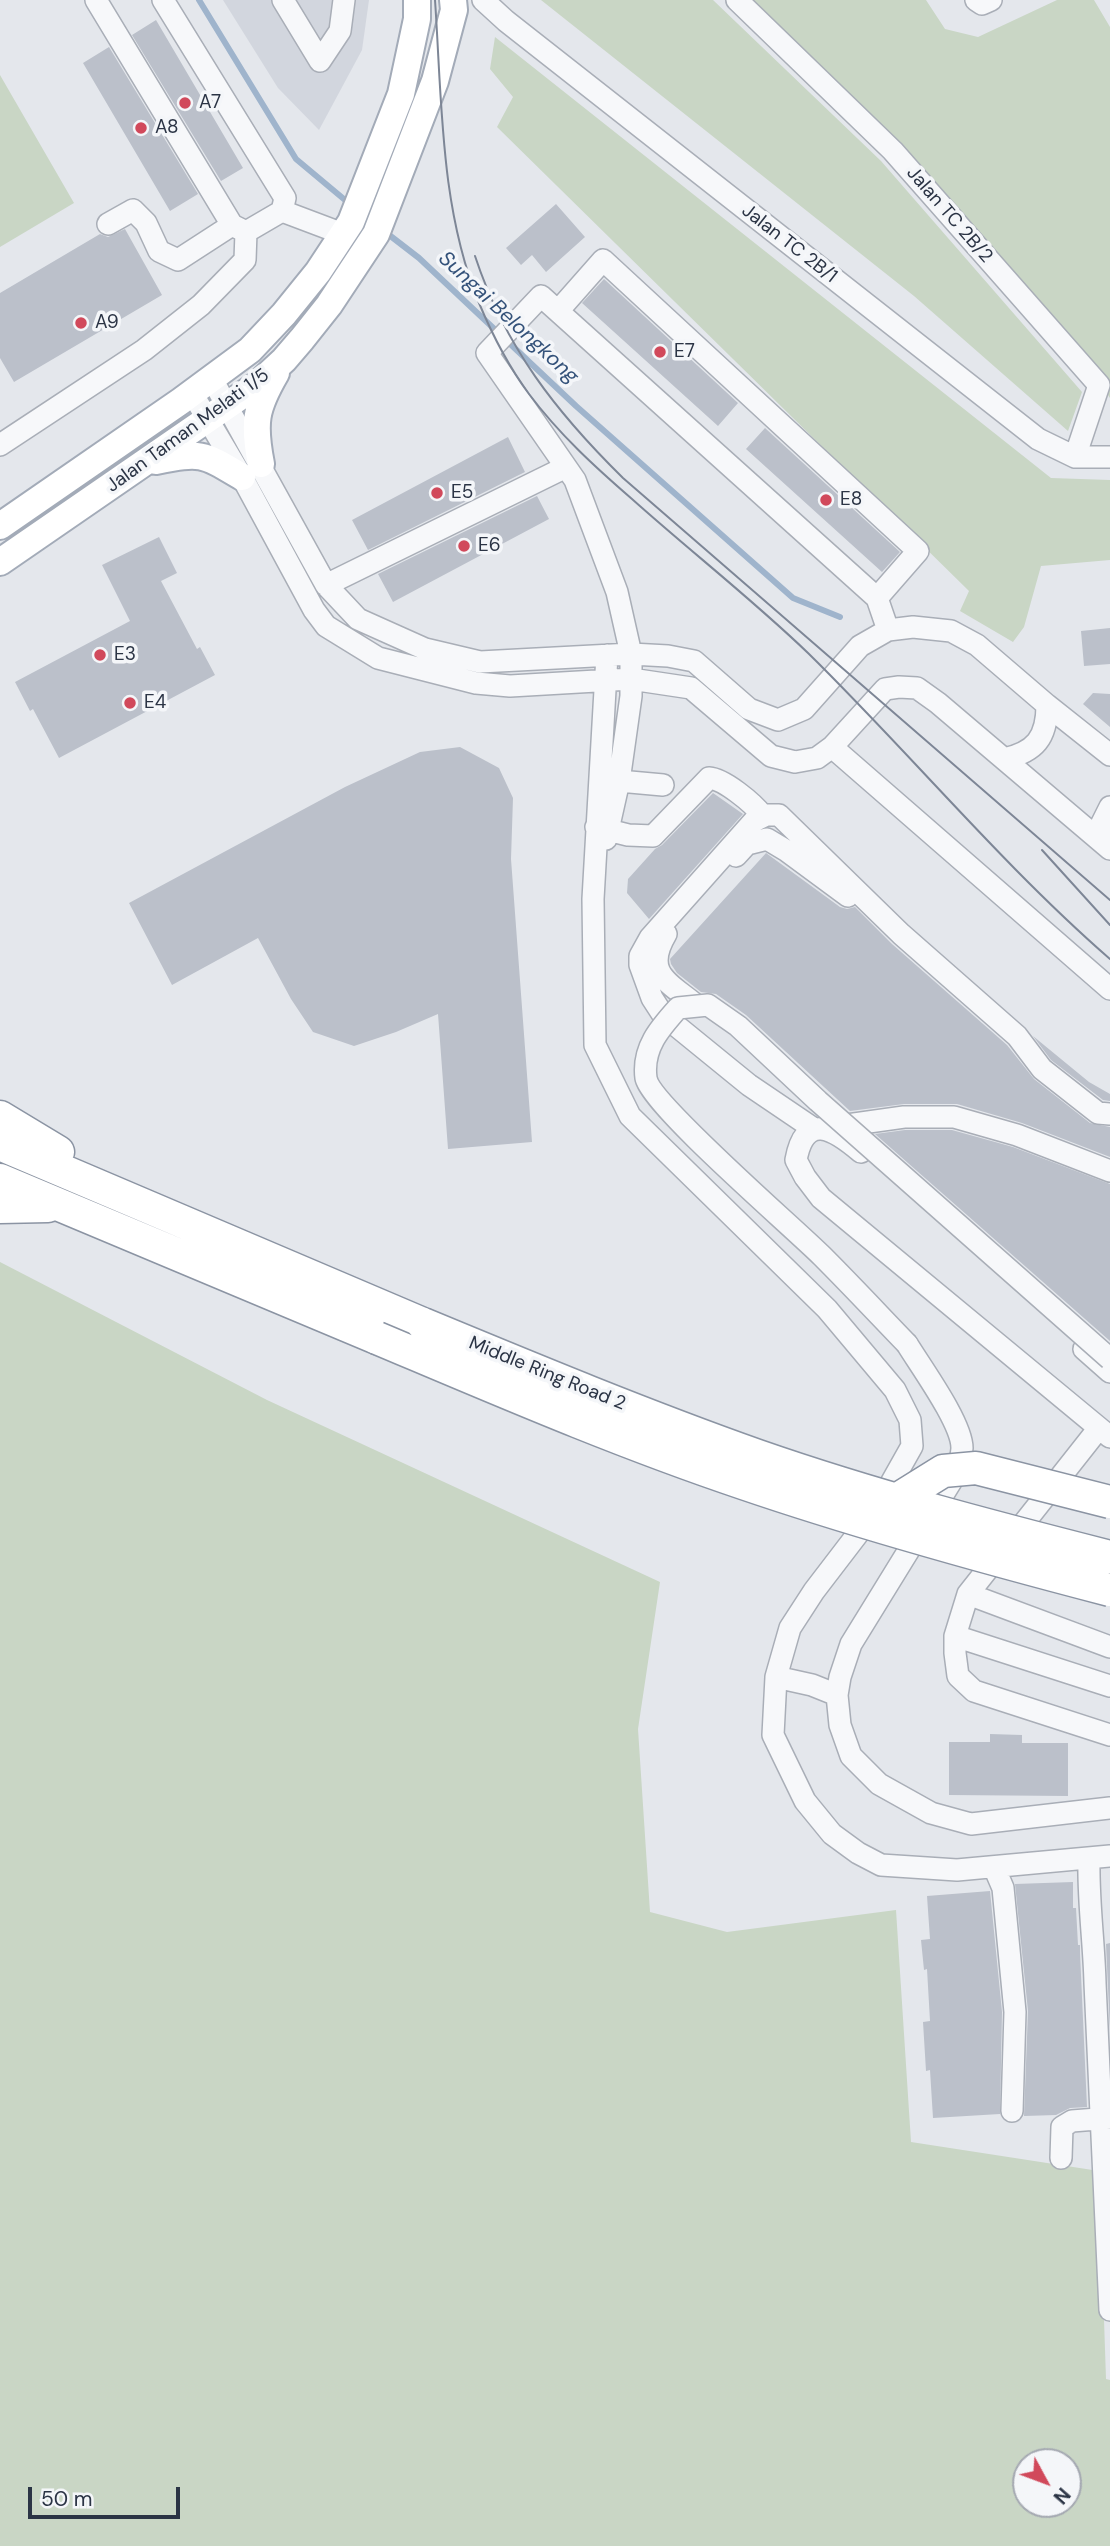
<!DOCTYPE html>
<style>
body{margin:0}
#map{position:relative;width:1110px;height:2546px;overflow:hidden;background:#e4e7ec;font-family:"DM Sans",sans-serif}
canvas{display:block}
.north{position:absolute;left:1012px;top:2448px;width:70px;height:70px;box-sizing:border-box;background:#f4f6f9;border:2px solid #a4a8b1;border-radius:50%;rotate:131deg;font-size:19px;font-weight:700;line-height:28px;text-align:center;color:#2b3445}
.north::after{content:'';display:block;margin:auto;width:24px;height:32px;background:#d1495b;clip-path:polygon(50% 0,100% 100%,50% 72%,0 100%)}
.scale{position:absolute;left:28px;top:2487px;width:152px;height:32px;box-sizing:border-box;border:4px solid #2b3445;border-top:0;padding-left:9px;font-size:21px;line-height:24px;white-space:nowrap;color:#2b3445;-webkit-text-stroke:5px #f4f6f9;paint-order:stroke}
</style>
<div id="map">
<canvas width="1110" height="2546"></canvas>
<div class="north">N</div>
<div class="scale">50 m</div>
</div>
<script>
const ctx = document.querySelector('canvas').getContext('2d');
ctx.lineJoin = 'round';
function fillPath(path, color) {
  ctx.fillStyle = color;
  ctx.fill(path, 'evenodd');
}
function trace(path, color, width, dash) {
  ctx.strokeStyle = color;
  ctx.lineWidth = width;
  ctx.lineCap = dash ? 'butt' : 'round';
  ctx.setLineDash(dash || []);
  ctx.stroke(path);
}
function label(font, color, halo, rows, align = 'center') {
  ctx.font = font + ' "DM Sans",sans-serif';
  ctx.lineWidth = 7;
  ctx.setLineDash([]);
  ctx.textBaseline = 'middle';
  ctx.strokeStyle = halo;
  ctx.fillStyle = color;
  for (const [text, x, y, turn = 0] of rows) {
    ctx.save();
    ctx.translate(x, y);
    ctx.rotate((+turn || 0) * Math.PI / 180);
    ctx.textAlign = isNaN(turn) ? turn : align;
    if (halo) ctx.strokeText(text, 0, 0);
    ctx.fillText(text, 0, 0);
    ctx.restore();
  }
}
const built = new Path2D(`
 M 223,0 L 369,0 L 362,50 L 319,130 L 278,88 Z`);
const green = new Path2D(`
 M 541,0 L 713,0 L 881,161 L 1082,392 L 1068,431 L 914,296 Z
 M 743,0 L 926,0 L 945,29 L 978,37 L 1057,0 L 1094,0 L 1110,27 L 1110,398 L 1072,342 Z
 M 495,37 L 1051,478 L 1110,480 L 1110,560 L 1041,566 L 1024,627 L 1013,642 L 960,611 L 969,591 L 497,127 L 513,97 L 490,69 Z
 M 0,75 L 74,203 L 0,247 Z
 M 0,1262 L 267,1400 L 660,1582 L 638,1729 L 650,1912 L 727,1932 L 896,1910 L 911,2142 L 1099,2171 L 1106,2379 L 1110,2380 L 1110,2546 L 0,2546 ZM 1026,2462 L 1068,2462 L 1068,2504 L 1026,2504 Z`);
const stream = new Path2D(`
 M 199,0 L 296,159 L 351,205
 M 384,231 L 419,258 L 576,406 L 793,598 L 840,617`);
const building = new Path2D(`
 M 156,20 L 243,168 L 221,181 L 132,35 Z
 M 109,47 L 198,194 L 170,211 L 83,63 Z
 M 556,204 L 585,237 L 546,272 L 532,255 L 521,265 L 506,248 Z
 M 125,229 L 162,295 L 14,382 L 0,358 L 0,293 L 100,234 L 108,237 Z
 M 604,279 L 738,403 L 718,426 L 582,303 Z
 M 765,428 L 900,552 L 882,572 L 746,449 Z
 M 508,437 L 525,472 L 368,550 L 352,520 Z
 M 537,496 L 549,519 L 393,602 L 378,574 Z
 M 159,537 L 177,573 L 161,581 L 197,649 L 200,647 L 215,675 L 59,758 L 33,709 L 30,711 L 15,682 L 130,621 L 102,565 Z
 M 1110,628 L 1110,664 L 1084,666 L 1081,631 Z
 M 1093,693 L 1110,694 L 1110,727 L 1083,704 Z
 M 460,747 L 499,768 L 513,798 L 511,859 L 532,1142 L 448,1149 L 438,1014 L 396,1032 L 354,1046 L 313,1032 L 291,999 L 258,938 L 172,985 L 129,903 L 345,787 L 420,752 Z
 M 713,793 L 743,814 L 649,919 L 627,893 L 628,879 L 655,849 L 662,845 Z
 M 766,853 L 840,907 L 847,909 L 855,907 L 892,944 L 1007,1045 L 1034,1079 L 1090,1123 L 1110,1127 L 1110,1157 L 1022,1123 L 957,1104 L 904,1104 L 850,1111 L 746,1015 L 716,994 L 701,992 L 677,973 L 671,964 L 670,959 Z
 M 1033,1036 L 1089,1082 L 1110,1094 L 1110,1101 L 1103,1100 L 1051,1060 Z
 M 905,1130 L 952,1130 L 1013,1147 L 1110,1184 L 1110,1341 L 875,1134 Z
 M 990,1734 L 1022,1735 L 1022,1743 L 1068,1743 L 1068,1796 L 949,1795 L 949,1742 L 990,1742 Z
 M 1073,1882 L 1073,1908 L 1076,1908 L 1078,1945 L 1080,1945 L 1080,1953 L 1087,2107 L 1070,2108 L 1056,2115 L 1024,2116 L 1028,2011 L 1015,1884 Z
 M 990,1891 L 1002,2012 L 1000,2114 L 933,2118 L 930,2070 L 926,2071 L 923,2022 L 930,2021 L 927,1969 L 924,1970 L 921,1940 L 930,1939 L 927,1896 Z
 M 1110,1943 L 1110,2032 L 1106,1944 Z`);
const minor = new Path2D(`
 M 96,0 L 232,225
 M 163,0 L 285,198 L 282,211
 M 283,0 L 320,61 L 340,31 L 344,0
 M 483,0 L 506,21 L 1038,439 L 1075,457 L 1110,457
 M 737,0 L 893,151 L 1099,385 L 1075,457
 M 976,0 L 982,4 L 991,0
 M 108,224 L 133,210 L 146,223 L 159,251 L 178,260 L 232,225 L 246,232 L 282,211 L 343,234
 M 558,311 L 603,260 L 918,551 L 877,598
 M 212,379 L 326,585 L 358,619 L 425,649 L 480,662 L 631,654 L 668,656 L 694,661 L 749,709 L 778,720 L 804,709 L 860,646 L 888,630 L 913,627 L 951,631 L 977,645 L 1047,705 L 1110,755
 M 192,393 L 242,477 L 314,610 L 326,626 L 378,658 L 476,683 L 510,686 L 631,679 L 691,688 L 771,756 L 795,762 L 817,758 L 832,747 L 885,689 L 899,687 L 917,688 L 938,703 L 1110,849
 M 0,445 L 144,350 L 201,305 L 245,260 L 246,232
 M 326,585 L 566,467
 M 607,655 L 593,899 L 595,1045 L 630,1116 L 827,1309 L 895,1390 L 910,1420 L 912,1446 L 876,1510 L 814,1591 L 790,1628 L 776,1677 L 773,1735 L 805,1801 L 832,1834 L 858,1853 L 881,1865 L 957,1870 L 1110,1856
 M 832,747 L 1110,989
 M 1004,759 C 1035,752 1047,738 1047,705
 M 608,780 L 663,785
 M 596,827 L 628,835 L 653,836 L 709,778 C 724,779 753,803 763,816
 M 606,839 L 619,781 L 631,696 L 631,654 L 617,592 L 575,480 L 487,353 L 541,296 L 877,598 L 888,630
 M 1104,844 L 1101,825 L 1110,807
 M 736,856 L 747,844 L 767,839 L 787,851 L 848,896
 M 666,934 C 643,973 668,982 696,1005
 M 833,1127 L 904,1117 L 954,1117 L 1017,1135 L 1110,1171
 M 814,1129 L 749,1085 L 663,1015 L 652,998 L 640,965 L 640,956 L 650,938 L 754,821 L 766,815 L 779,815 L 901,934 L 1017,1036 L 1042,1069 L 1098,1113 L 1110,1114
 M 861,1152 C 834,1129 805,1111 796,1160 L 805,1177 L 821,1198 L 1110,1437
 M 907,1344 C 921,1367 962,1423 962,1448 C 962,1458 956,1470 952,1480 L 851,1644 L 840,1677 L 837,1695 L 840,1725 L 851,1756 L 879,1784 L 931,1813 L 971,1824 L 1110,1808
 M 1084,1349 L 1110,1372
 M 1099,1428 L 968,1594 L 955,1636 L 955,1653 L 958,1676 L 974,1691 L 1110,1735
 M 968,1594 L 1110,1647
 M 955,1636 L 1110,1686
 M 776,1677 L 812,1685 L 837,1695
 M 1089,1860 C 1088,1901 1094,1942 1095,1983 C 1099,2092 1104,2201 1110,2310
 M 994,1867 L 1003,1888 L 1015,2012 L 1012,2111
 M 1061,2158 L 1062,2127 L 1072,2121 L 1110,2118`);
const major = new Path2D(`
 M 156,461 C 202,452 202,453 242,477
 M 261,464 C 253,423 255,409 276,373
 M 0,526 L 181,401 L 250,350 L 284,314 L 318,272 L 351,222 L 401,94 L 417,19 L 417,0
 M 0,562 L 257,385 L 284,360 L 302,339 L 329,305 L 376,234 L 435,81 L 454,10 L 453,0`);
const highway = new Path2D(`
 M 0,1117 L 58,1152
 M 0,1144 L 423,1324
 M 0,1180 L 377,1338
 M 0,1207 L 48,1206`);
const tram = new Path2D(`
 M 435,0 C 442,101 440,208 479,303 C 492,334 509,367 529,394 C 559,434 595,467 632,499 C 690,551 752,599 808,653 C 910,753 1002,865 1110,959
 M 475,256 C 505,347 556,412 623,478 L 1110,900
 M 1042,850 L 1110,925`);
const minorBridge = new Path2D(`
 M 907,1344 C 879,1315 851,1285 822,1256 C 794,1228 650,1104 646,1078 C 642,1048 660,1028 678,1008 L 708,1005 L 738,1026 L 818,1101 L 1110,1359`);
const highwayBridge = new Path2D(`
 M 423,1324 C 534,1370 645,1416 758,1456 C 873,1496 992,1527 1110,1557
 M 377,1338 C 498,1389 618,1441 743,1483 C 863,1524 987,1558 1110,1590
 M 898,1499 L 943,1471 L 976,1468 L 1110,1502`);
const markers = [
 [185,103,7,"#d1495b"],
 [141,128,7,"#d1495b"],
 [81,323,7,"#d1495b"],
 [660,352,7,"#d1495b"],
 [437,493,7,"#d1495b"],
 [826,500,7,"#d1495b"],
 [464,546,7,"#d1495b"],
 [100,655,7,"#d1495b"],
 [130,703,7,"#d1495b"]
];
const poiNames = [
 ["A7",199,103],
 ["A8",155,128],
 ["A9",95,323],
 ["E7",674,352],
 ["E5",451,493],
 ["E8",840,500],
 ["E6",478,546],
 ["E3",114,655],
 ["E4",144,703]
];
const streetNames = [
 ["Jalan TC 2B/2",949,215,49],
 ["Jalan TC 2B/1",789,244,38],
 ["Jalan Taman Melati 1/5",188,431,-36],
 ["Middle Ring Road 2",547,1374,22]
];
const waterNames = [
 ["Sungai Belongkong",508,318,43]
];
fillPath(built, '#d2d6de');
fillPath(green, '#c9d6c5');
trace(stream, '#9fb4cc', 6);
fillPath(building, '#bbc0ca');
trace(minor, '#a9aeb7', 24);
trace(major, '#a3abb8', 30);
trace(highway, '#8b94a3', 35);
trace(minor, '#f7f8fa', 21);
trace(major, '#fff', 26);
trace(highway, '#fff', 32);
trace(tram, '#7d8696', 2);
trace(minorBridge, '#a9aeb7', 24, []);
trace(highwayBridge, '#8b94a3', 35, []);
trace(minorBridge, '#f7f8fa', 21);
trace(highwayBridge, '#fff', 32);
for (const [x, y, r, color] of markers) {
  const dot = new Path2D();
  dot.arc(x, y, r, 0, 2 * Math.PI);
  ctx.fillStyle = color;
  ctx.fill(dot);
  trace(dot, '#f4f6f9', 2.5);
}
label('19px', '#2b3445', '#f4f6f9', poiNames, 'left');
label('19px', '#2b3445', '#f4f6f9', streetNames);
label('italic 21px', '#34527a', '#f4f6f9', waterNames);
</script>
